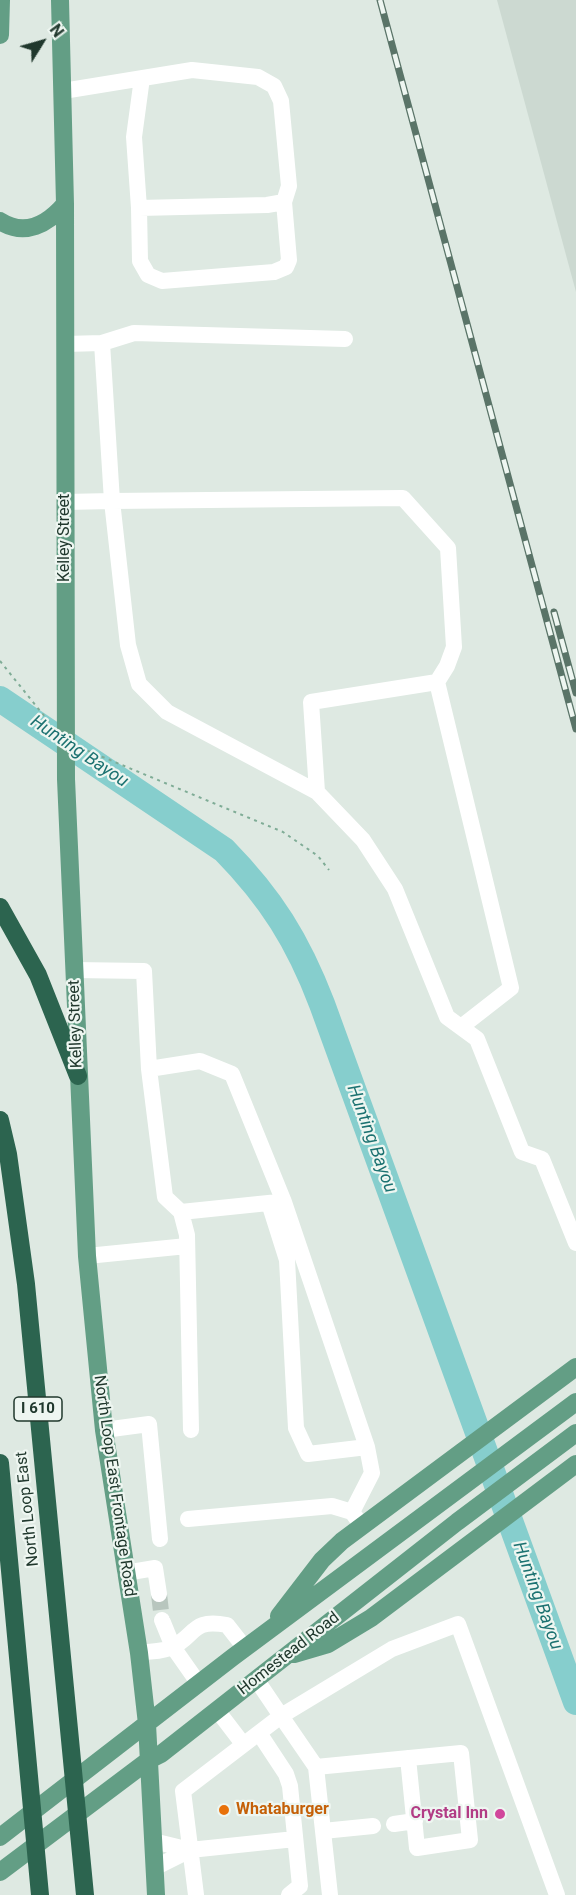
<!DOCTYPE html>
<style>
body{margin:0}
#map{position:relative;width:576px;height:1895px;overflow:hidden;background:#dee9e2;font-family:Roboto,sans-serif}
canvas{display:block}
.north{position:absolute;left:12px;top:12px;width:60px;height:60px;-webkit-text-stroke:4px #eef6f1;paint-order:stroke;rotate:53deg;font-size:16px;font-weight:700;line-height:24px;text-align:center;color:#20382d}
.north::after{content:'';display:block;margin:auto;width:21px;height:27px;background:#20382d;clip-path:polygon(50% 0,100% 100%,50% 72%,0 100%)}
</style>
<div id="map">
<canvas width="576" height="1895"></canvas>
<div class="north">N</div>
</div>
<script>
const ctx = document.querySelector('canvas').getContext('2d');
ctx.lineJoin = 'round';
function fillPath(path, color) {
  ctx.fillStyle = color;
  ctx.fill(path, 'evenodd');
}
function trace(path, color, width, dash) {
  ctx.strokeStyle = color;
  ctx.lineWidth = width;
  ctx.lineCap = dash ? 'butt' : 'round';
  ctx.setLineDash(dash || []);
  ctx.stroke(path);
}
function label(font, color, halo, rows, align = 'center') {
  ctx.font = font + ' Roboto,sans-serif';
  ctx.lineWidth = 4.5;
  ctx.setLineDash([]);
  ctx.textBaseline = 'middle';
  ctx.strokeStyle = halo;
  ctx.fillStyle = color;
  for (const [text, x, y, turn = 0] of rows) {
    ctx.save();
    ctx.translate(x, y);
    ctx.rotate((+turn || 0) * Math.PI / 180);
    ctx.textAlign = isNaN(turn) ? turn : align;
    if (halo) ctx.strokeText(text, 0, 0);
    ctx.fillText(text, 0, 0);
    ctx.restore();
  }
}
const built = new Path2D(`
 M 497,0 L 576,0 L 576,292 Z`);
const river = new Path2D(`
 M 0,699 L 224,850 C 271,898 298,941 322,1004 L 576,1702`);
const minorTunnel = new Path2D(`
 M 159,1594 L 162,1620`);
const path = new Path2D(`
 M 0,661 L 49,722
 M 81,748 L 283,832 L 318,856 L 329,870`);
const minor = new Path2D(`
 M 63,91 L 192,70 L 258,77 L 274,86 L 281,101 L 289,186 L 284,202 L 267,205 L 139,208 L 134,137 L 142,78
 M 139,208 L 140,261 L 148,275 L 162,281 L 274,272 L 286,267 L 289,260 L 284,202
 M 102,343 L 134,333 L 345,339
 M 65,502 L 112,501 L 102,343 L 65,344
 M 317,792 L 311,702 L 437,682
 M 74,970 L 144,971 L 149,1069
 M 461,1027 L 511,988 L 437,682 L 447,666 L 454,647 L 448,548 L 403,498 L 112,501 L 128,645 L 139,684 L 167,712 L 317,792 L 363,840 L 395,889 L 447,1017 L 477,1039 L 522,1152 L 542,1159 L 576,1243
 M 269,1203 L 287,1260 L 296,1428 L 308,1454 L 367,1447
 M 181,1212 L 278,1202
 M 87,1256 L 187,1246
 M 104,1430 L 149,1424 L 160,1539
 M 191,1430 L 187,1235 L 181,1212 L 165,1197 L 149,1069 L 200,1061 L 232,1074 L 284,1202 L 367,1447 L 372,1473 L 352,1512 L 362,1526
 M 188,1519 L 332,1506 L 352,1512
 M 125,1573 L 155,1568 L 159,1594
 M 162,1620 L 173,1647 L 199,1684
 M 139,1653 C 149,1651 164,1652 172,1647 C 196,1636 191,1618 227,1625 L 245,1648
 M 256,1679 L 281,1716 L 392,1649 L 458,1624 L 557,1895
 M 217,1710 L 243,1744
 M 259,1733 L 286,1774 L 290,1786 L 300,1886 L 289,1895
 M 316,1767 L 461,1753 L 470,1840 L 417,1848 L 408,1758
 M 394,1824 L 415,1821
 M 323,1831 L 373,1826
 M 153,1841 L 190,1850 L 295,1839
 M 154,1868 L 190,1850
 M 196,1895 L 183,1791 L 281,1716 L 316,1767 L 330,1895`);
const major = new Path2D(`
 M 60,0 L 65,204 L 66,779 L 87,1256 L 104,1430 L 139,1653 L 147,1724 L 156,1895
 M 0,35 L 1,0
 M 0,221 C 25,237 48,224 65,204
 M 279,1616 L 322,1560 L 342,1541 L 576,1367
 M 294,1654 L 328,1644 L 371,1618 L 576,1464
 M 0,1837 L 233,1657 L 576,1402
 M 0,1872 L 149,1760 L 161,1754 L 457,1522 L 576,1433`);
const highway = new Path2D(`
 M 0,907 L 38,975 L 78,1076
 M 0,1120 L 8,1154 L 26,1284 L 85,1895
 M 0,1463 L 40,1895`);
const rail = new Path2D(`
 M 380,0 L 576,729
 M 554,612 L 576,693`);
const markers = [
 [224,1810,6,"#e8710a"],
 [500,1814,6,"#d1479c"]
];
const shields = [
 [38,1409,48]
];
const shieldNames = [
 ["I 610",38,1409]
];
const streetNames = [
 ["Kelley Street",65,538,-90],
 ["Kelley Street",76,1024,-92],
 ["North Loop East Frontage Road",114,1486,82],
 ["North Loop East",28,1509,-96],
 ["Homestead Road",289,1654,-38]
];
const foodNames = [
 ["Whataburger",236,1810]
];
const hotelNames = [
 ["Crystal Inn",488,1814]
];
const waterNames = [
 ["Hunting Bayou",79,752,34],
 ["Hunting Bayou",371,1139,70],
 ["Hunting Bayou",537,1596,70]
];
fillPath(built, '#ccd9d1');
trace(river, '#86cecd', 26);
trace(minorTunnel, '#b8c6be', 16, [16, 8]);
trace(path, '#7fac96', 2, [3, 4.5]);
trace(minor, '#fff', 16);
trace(major, '#639e85', 18);
trace(highway, '#2c644f', 18);
trace(rail, '#5a7468', 7);
trace(rail, '#eef6f1', 4.5, [14]);
for (const [x, y, r, color] of markers) {
  const dot = new Path2D();
  dot.arc(x, y, r, 0, 2 * Math.PI);
  ctx.fillStyle = color;
  ctx.fill(dot);
  trace(dot, '#eef6f1', 2);
}
for (const [x, y, w] of shields) {
  const box = new Path2D();
  box.roundRect(x - w / 2, y - 12, w, 24, 4.5);
  ctx.fillStyle = '#eef6f1';
  ctx.fill(box);
  trace(box, '#20382d', 1.5);
}
label('bold 15px', '#20382d', null, shieldNames);
label('16px', '#20382d', '#eef6f1', streetNames);
label('bold 16px', '#c56008', '#eef6f1', foodNames, 'left');
label('bold 16px', '#b23c85', '#eef6f1', hotelNames, 'right');
label('italic 18px', '#1c7271', '#eef6f1', waterNames);
</script>
